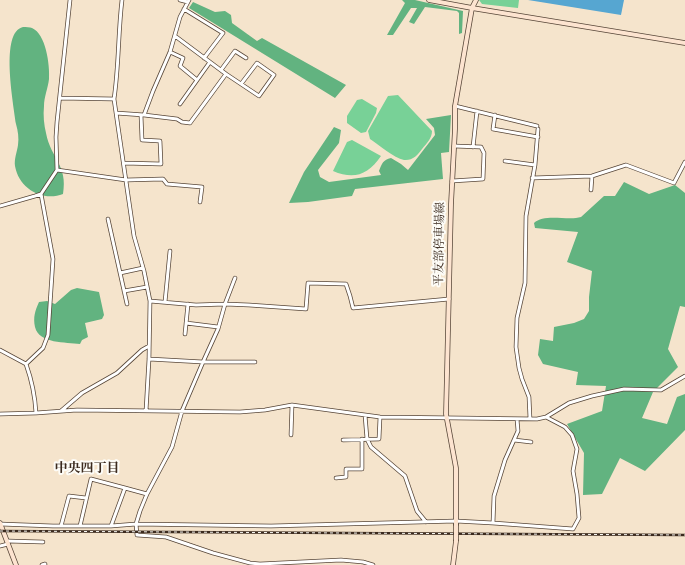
<!DOCTYPE html>
<meta charset="utf-8">
<style>
body{margin:0}
canvas{display:block;background:#f5e4cc}
</style>
<canvas width="685" height="565"></canvas>
<script>
const ctx = document.querySelector('canvas').getContext('2d');
ctx.lineJoin = 'round';
function fillPath(path, color) {
  ctx.fillStyle = color;
  ctx.fill(path, 'evenodd');
}
function trace(path, color, width, dash) {
  ctx.strokeStyle = color;
  ctx.lineWidth = width;
  ctx.lineCap = dash ? 'butt' : 'round';
  ctx.setLineDash(dash || []);
  ctx.stroke(path);
}
function label(font, color, halo, rows, align = 'center') {
  ctx.font = font + ' "IM FELL Great Primer","Noto Serif JP",serif';
  ctx.lineWidth = 4;
  ctx.setLineDash([]);
  ctx.textBaseline = 'middle';
  ctx.strokeStyle = halo;
  ctx.fillStyle = color;
  for (const [text, x, y, turn = 0] of rows) {
    ctx.save();
    ctx.translate(x, y);
    ctx.rotate((+turn || 0) * Math.PI / 180);
    ctx.textAlign = isNaN(turn) ? turn : align;
    if (halo) ctx.strokeText(text, 0, 0);
    ctx.fillText(text, 0, 0);
    ctx.restore();
  }
}
const green = new Path2D(`
 M 479,0 L 519,0 L 518,8 L 482,4 Z
 M 398,95 L 432,131 C 432,138 427,143 422,149 C 418,155 412,161 404,160 C 394,158 379,145 370,139 L 368,131 L 388,96 Z
 M 362,99 L 377,108 L 376,113 L 366,132 L 361,133 L 347,123 L 347,116 L 357,100 Z
 M 352,140 L 381,156 C 368,175 354,180 333,171 L 347,142 Z`);
const forest = new Path2D(`
 M 402,0 L 415,0 L 463,11 L 462,33 L 459,34 L 459,13 L 457,11 L 425,7 L 414,24 L 409,22 L 417,8 L 411,8 L 393,35 L 387,35 L 405,3 Z
 M 193,2 L 215,12 L 225,11 L 231,15 L 232,23 L 257,41 L 262,38 L 346,85 L 335,98 L 189,8 Z
 M 23,27 C 26,27 30,27 32,28 C 46,34 50,65 49,79 C 48,88 44,97 44,106 C 43,115 44,125 46,133 C 51,159 68,165 63,194 C 43,202 19,189 15,166 C 14,159 17,152 18,145 C 19,138 18,131 16,124 C 13,101 0,32 23,27 Z
 M 451,115 L 449,152 L 441,153 L 443,179 L 355,189 L 352,196 L 308,202 L 289,203 L 304,172 L 334,127 L 341,130 L 339,143 L 318,170 L 320,177 L 329,182 L 381,175 L 379,171 C 382,163 383,160 391,158 L 401,164 L 408,170 L 435,135 L 434,128 L 426,119 Z
 M 624,182 L 649,194 L 675,185 L 685,193 L 685,307 L 680,306 L 668,349 L 678,367 L 653,392 L 642,418 L 667,424 L 677,397 L 685,394 L 685,430 L 645,471 L 620,458 L 602,494 L 583,495 L 584,453 L 567,424 L 602,411 L 606,386 L 576,385 L 578,372 L 543,364 L 538,355 L 540,339 L 553,341 L 554,327 L 574,323 L 584,319 L 589,311 L 589,297 L 592,271 L 567,262 L 578,232 L 535,228 L 534,223 C 544,213 568,221 581,217 L 604,196 L 615,196 Z
 M 77,288 L 99,292 L 104,315 L 102,319 L 85,323 L 88,337 L 82,340 L 80,344 C 66,342 39,344 35,327 C 33,317 35,311 39,302 L 47,301 L 55,304 L 71,290 Z`);
const water = new Path2D(`
 M 528,0 L 624,0 L 621,15 Z`);
const street = new Path2D(`
 M 122,0 C 118,33 119,66 114,99 L 134,236 L 144,271 L 150,301 L 149,359 L 146,411
 M 180,0 L 188,2
 M 184,9 L 223,33 L 204,58
 M 170,52 L 183,58 L 180,66 L 197,80
 M 221,70 L 235,51 L 246,58
 M 226,74 L 259,96 L 274,75 L 257,63 L 241,84
 M 60,98 L 114,99
 M 180,104 L 210,62
 M 455,106 L 537,126
 M 116,113 L 144,115 L 153,91 L 170,52 L 180,17 L 189,0
 M 144,115 L 177,119 L 182,122 L 190,123 L 226,74 L 175,36
 M 495,115 L 493,129 L 538,137
 M 473,147 L 477,111
 M 505,161 L 535,165
 M 124,163 L 161,164 L 160,141 L 142,140 L 141,115
 M 57,170 L 126,180 L 163,179 L 167,184 L 202,187 L 200,202
 M 532,178 L 592,176 L 626,165 L 674,183 L 685,162
 M 452,181 L 483,179 L 484,153 L 481,147 L 454,146
 M 591,190 L 592,176
 M 0,206 L 35,196 L 41,194 L 57,170 L 56,137 L 57,122 L 70,0
 M 108,219 L 127,304
 M 120,273 L 143,268
 M 235,278 L 225,304 L 218,329 L 203,362 L 182,411 L 172,447 L 147,494 L 140,511 L 136,524 L 137,535 L 166,537 L 213,553 L 250,563 L 260,564 L 341,560 L 363,562 L 373,565
 M 124,291 L 147,287
 M 150,301 L 196,305 L 225,304 L 249,305 L 306,309 L 308,283 L 346,284 L 350,296 L 353,308 L 449,299
 M 165,302 L 170,251
 M 186,323 L 218,327
 M 185,334 L 188,304
 M 0,350 L 26,364
 M 149,359 L 203,362 L 255,362
 M 61,411 L 82,393 L 117,373 L 142,350 L 149,346
 M 36,413 C 35,395 32,381 26,364 L 43,348 L 48,335 L 53,259 L 41,194
 M 0,414 L 36,413 L 77,410 L 240,412 L 265,410 L 292,405 L 380,417 L 537,419 L 546,417 L 569,403 L 592,396 L 624,389 L 661,390 L 685,376
 M 365,415 L 367,439 L 371,447 L 405,476 L 417,511 L 426,522
 M 530,419 L 529,397 L 522,379 L 519,368 L 516,347 L 517,318 L 525,283 L 526,216 L 535,165 L 538,129
 M 291,435 L 292,405
 M 343,440 L 379,439 L 380,417
 M 514,440 L 531,442
 M 336,478 L 346,477 L 346,469 L 362,469 L 362,439
 M 493,523 L 494,496 L 505,460 L 518,431 L 517,419
 M 0,524 L 53,526 L 111,526 L 136,524 L 271,526 L 456,521 L 493,523 L 573,529 L 579,518 L 577,494 L 573,471 L 577,449 L 572,435 L 565,427 L 546,417
 M 61,526 L 69,496 L 86,498
 M 80,526 L 91,479 L 125,488
 M 111,526 L 125,488 L 147,494
 M 7,541 L 43,542
 M 0,546 L 8,544
 M 42,565 L 45,564`);
const secondary = new Path2D(`
 M 429,0 L 472,8 L 685,43
 M 0,523 L 16,565
 M 456,524 L 456,468 L 446,414 L 451,204 L 455,129 L 455,106 L 472,8 L 476,0
 M 453,565 L 456,541`);
const rail = new Path2D(`
 M 0,531 L 685,535`);
const secondaryBridge = new Path2D(`
 M 456,541 L 456,524`);
const streetNames = [
 ["平友部停車場線",440,244,-89]
];
const neighbourhoodNames = [
 ["中央四丁目",87,469]
];
fillPath(green, '#78d197');
fillPath(forest, '#62b380');
fillPath(water, '#56a6d1');
trace(street, '#574638', 4.5);
trace(secondary, '#574638', 5.5);
trace(street, '#fff', 3);
trace(secondary, '#fde4d0', 4);
trace(rail, '#3b2a1e', 2.5);
trace(rail, '#fdfcf7', 1, [3]);
trace(secondaryBridge, '#574638', 5.5, []);
trace(secondaryBridge, '#fde4d0', 4);
label('12px', '#3b2a1e', '#fdfcf7', streetNames);
label('bold 13px', '#3b2a1e', '#fdfcf7', neighbourhoodNames);
</script>
